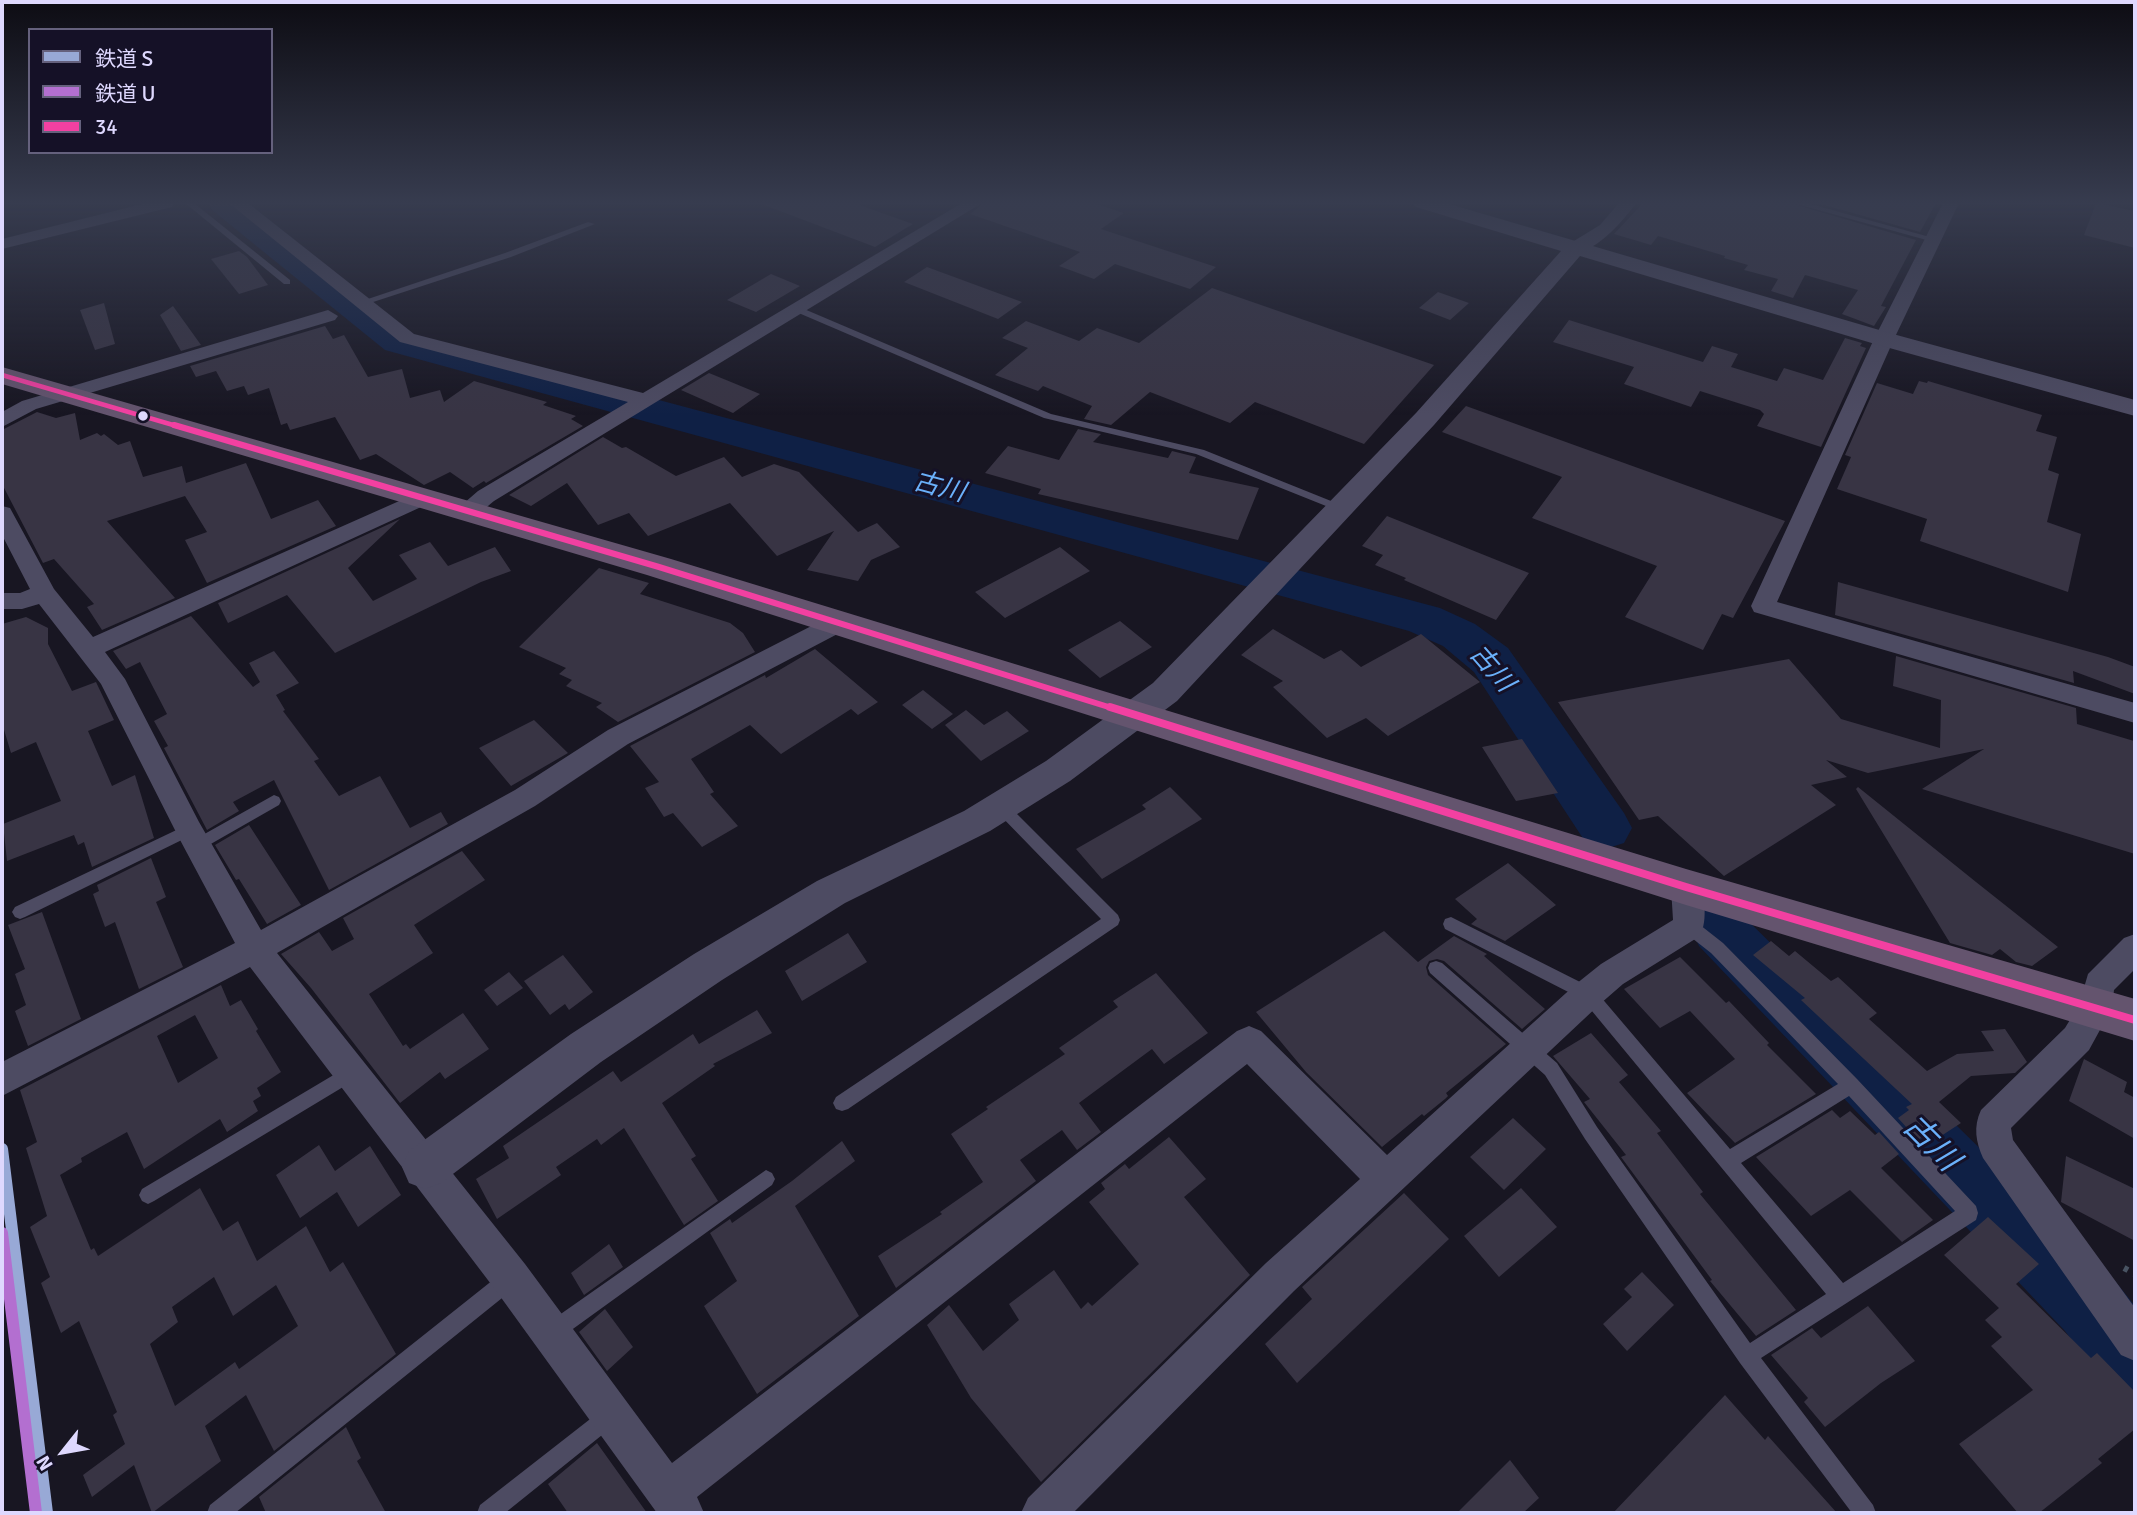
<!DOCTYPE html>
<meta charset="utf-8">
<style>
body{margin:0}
#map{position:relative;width:2137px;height:1515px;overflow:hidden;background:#181622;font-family:Signika,"Noto Sans JP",sans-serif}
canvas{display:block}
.frame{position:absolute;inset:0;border:4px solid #ded8fe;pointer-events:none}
.legend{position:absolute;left:28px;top:28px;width:245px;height:126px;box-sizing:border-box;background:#151127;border:2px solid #65617d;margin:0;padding:9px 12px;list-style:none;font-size:21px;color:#ded8fe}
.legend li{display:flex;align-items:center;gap:14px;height:35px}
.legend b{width:35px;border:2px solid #65617d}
.north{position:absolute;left:28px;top:1417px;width:70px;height:70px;-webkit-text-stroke:5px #151127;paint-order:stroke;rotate:239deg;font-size:19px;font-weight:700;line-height:28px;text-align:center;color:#ded8fe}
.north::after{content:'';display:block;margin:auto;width:24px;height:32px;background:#ded8fe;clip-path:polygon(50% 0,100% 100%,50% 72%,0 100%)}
</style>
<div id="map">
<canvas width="2137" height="1515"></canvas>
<div class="frame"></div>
<ul class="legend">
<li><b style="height:9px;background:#98a9d6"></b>鉄道 S</li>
<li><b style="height:9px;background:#b36fd0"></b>鉄道 U</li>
<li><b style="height:9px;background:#f240a1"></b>34</li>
</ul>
<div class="north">N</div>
</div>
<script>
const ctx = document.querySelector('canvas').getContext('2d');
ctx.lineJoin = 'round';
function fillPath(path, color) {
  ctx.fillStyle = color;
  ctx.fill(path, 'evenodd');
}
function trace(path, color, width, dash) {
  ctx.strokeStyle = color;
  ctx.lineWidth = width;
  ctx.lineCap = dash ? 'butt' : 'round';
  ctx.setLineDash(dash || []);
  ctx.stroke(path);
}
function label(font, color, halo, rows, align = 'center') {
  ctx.font = font + ' Signika,"Noto Sans JP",sans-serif';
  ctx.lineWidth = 6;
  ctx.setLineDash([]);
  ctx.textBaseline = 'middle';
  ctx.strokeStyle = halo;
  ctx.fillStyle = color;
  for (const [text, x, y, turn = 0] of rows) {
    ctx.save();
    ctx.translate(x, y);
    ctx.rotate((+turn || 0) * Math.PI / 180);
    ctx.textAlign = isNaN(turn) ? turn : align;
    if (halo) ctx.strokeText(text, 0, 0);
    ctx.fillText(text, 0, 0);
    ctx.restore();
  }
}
const river = new Path2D(`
 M 208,203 L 242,203 L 411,334 L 1440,608 L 1475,624 L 1508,648 L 1624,813 L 1632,828 L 1624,843 L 1605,849 L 1586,843 L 1474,672 L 1443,646 L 1409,631 L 385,350 L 212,210 Z
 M 1719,905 L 1739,912 L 2115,1281 L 2135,1306 L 2135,1400 L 2109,1390 L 2065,1331 L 1699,946 L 1691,929 L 1699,912 Z`);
const building = new Path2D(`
 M 764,203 L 854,203 L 913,224 L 875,247 L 764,205 Z
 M 984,203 L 1093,203 L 1124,213 L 1101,229 L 1216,267 L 1190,289 L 1115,264 L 1094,279 L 1059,266 L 1080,252 L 970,214 Z
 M 1643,203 L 1790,203 L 1916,240 L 1881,306 L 1886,307 L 1874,326 L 1842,314 L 1858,290 L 1805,275 L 1793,298 L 1771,291 L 1778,279 L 1744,270 L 1748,265 L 1724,258 L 1725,256 L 1658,236 L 1651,245 L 1614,234 Z
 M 1817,203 L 1936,203 L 1920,232 Z
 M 2096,203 L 2135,211 L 2135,248 L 2084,235 Z
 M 239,251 L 247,257 L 268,285 L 239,294 L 211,259 Z
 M 927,267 L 1022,302 L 998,319 L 904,282 Z
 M 771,274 L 800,286 L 756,312 L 727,300 Z
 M 1212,288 L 1434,365 L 1364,444 L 1255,402 L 1230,423 L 1150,392 L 1111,425 L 1084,419 L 1092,406 L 1043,386 L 1038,391 L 995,375 L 1028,348 L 1002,338 L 1026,321 L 1079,341 L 1097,328 L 1139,343 Z
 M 1438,292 L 1469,303 L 1450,320 L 1419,308 Z
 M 104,303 L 115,344 L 95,350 L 80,310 Z
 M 173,306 L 201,345 L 181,351 L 160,315 Z
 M 1569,320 L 1703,362 L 1712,346 L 1738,354 L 1731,367 L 1777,381 L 1784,368 L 1823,380 L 1845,338 L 1862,343 L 1860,346 L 1866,348 L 1821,447 L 1757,426 L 1764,414 L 1760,410 L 1700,391 L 1691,407 L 1624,384 L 1634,367 L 1553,342 Z
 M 325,326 L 333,339 L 344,335 L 368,377 L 402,369 L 410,398 L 440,390 L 444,402 L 474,381 L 547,402 L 543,405 L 576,416 L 571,419 L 583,426 L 486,483 L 484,481 L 473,488 L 450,472 L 424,485 L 376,454 L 360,460 L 335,417 L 290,430 L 287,423 L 281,425 L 269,388 L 248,395 L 244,386 L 227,391 L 216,371 L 196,377 L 190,366 Z
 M 709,373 L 731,382 L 760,394 L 733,413 L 681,390 Z
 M 1919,381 L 1927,383 L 1928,381 L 2042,415 L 2036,431 L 2057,437 L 2048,470 L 2059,474 L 2047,522 L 2081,534 L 2068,592 L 1920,541 L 1927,519 L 1837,489 L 1851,457 L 1845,455 L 1877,383 L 1913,394 Z
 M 1466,406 L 1785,521 L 1733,618 L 1722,614 L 1703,650 L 1625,617 L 1657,566 L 1532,518 L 1562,477 L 1442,432 Z
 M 37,412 L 56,418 L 75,413 L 80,440 L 97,433 L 101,436 L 104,434 L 118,445 L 130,441 L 143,477 L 182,466 L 186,483 L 246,463 L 271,519 L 318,500 L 336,526 L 207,583 L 185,540 L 207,532 L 185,496 L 107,521 L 175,598 L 102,630 L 87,607 L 94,604 L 54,559 L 43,563 L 2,484 L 2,430 Z
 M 1078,429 L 1101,434 L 1093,442 L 1168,458 L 1172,451 L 1196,457 L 1189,473 L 1259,488 L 1238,540 L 1038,494 L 1041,489 L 985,473 L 1008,446 L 1059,460 Z
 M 603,437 L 622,448 L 626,447 L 676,476 L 724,457 L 742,477 L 774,464 L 799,472 L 858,532 L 877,523 L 900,547 L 871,560 L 858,581 L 807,570 L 834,531 L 777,556 L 730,503 L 648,536 L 629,513 L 598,525 L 567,483 L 531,506 L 509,495 Z
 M 1387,516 L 1529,573 L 1496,620 L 1404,580 L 1406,578 L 1375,565 L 1383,555 L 1362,546 Z
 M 400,519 L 348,568 L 373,601 L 417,579 L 399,555 L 430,542 L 448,566 L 495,547 L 511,571 L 481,582 L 335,653 L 287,595 L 228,623 L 218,603 Z
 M 1060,547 L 1090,571 L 1005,618 L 975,592 Z
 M 599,568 L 649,583 L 640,594 L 730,623 L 743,633 L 755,652 L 618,722 L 596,707 L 602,703 L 566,686 L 572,680 L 559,674 L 566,668 L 519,647 Z
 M 1838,582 L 2108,657 L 2135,667 L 2135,694 L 2073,671 L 2074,683 L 1835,615 Z
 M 191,616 L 253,687 L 260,682 L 249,663 L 274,651 L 299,683 L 276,695 L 285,710 L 283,711 L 319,759 L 314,761 L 339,796 L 380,776 L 410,828 L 441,812 L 448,824 L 329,890 L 274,780 L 233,802 L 239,811 L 207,830 L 164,748 L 168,746 L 154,721 L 167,714 L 140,662 L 126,669 L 113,651 Z
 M 26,617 L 48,628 L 48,644 L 72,691 L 96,682 L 114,720 L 88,731 L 112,786 L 135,775 L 154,838 L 92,867 L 84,842 L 78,845 L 74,835 L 7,861 L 3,824 L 61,801 L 36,742 L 11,753 L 2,723 L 2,624 Z
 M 1120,621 L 1152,647 L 1100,678 L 1068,650 Z
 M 1273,629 L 1324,659 L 1341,650 L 1361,667 L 1421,634 L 1480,682 L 1388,736 L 1366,718 L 1327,738 L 1273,687 L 1283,681 L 1241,655 Z
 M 815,649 L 878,702 L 858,715 L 851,709 L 781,754 L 750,725 L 691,759 L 714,792 L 710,794 L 738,826 L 702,847 L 673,813 L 664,817 L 645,788 L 659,782 L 630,746 L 765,675 L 766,678 Z
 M 1896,656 L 2076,708 L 2077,724 L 2134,741 L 2135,854 L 1922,789 L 1984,749 L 1868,773 L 1826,760 L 1847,777 L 1811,785 L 1836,805 L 1724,876 L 1658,816 L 1639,820 L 1558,702 L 1789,659 L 1841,719 L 1940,748 L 1941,700 L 1893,686 Z
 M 923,690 L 953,714 L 932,729 L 902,705 Z
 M 966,710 L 984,725 L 1007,711 L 1029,731 L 981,761 L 945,725 Z
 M 534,720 L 568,753 L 511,786 L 479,748 Z
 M 1522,739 L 1558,793 L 1516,801 L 1482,747 Z
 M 1170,787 L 1202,819 L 1102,879 L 1076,849 L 1146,809 L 1142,805 Z
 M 1858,787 L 1976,882 L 2058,947 L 2032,966 L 2016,962 L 2000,949 L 1992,955 L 1950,943 L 1856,789 Z
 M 249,825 L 301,905 L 267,924 L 239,879 L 236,880 L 215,845 Z
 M 462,851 L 485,880 L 414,925 L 433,953 L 369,994 L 403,1046 L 406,1044 L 410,1049 L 463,1013 L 489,1049 L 445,1079 L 440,1072 L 400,1103 L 311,988 L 281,954 L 319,932 L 332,951 L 354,939 L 343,918 Z
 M 151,858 L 166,897 L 156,902 L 183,967 L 139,989 L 115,922 L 105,927 L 93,894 L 99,891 L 97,885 Z
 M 1508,863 L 1556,905 L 1505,941 L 1471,924 L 1477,919 L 1455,899 Z
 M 42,912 L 81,1019 L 28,1046 L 15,1011 L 26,1005 L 15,974 L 25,969 L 8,925 Z
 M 1384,931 L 1418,962 L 1454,936 L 1487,954 L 1484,956 L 1545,1009 L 1522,1029 L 1444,961 L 1437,959 L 1429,961 L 1426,967 L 1428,975 L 1506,1044 L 1446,1093 L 1448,1096 L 1445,1099 L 1424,1116 L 1422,1114 L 1382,1147 L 1306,1072 L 1256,1012 Z
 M 848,933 L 867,962 L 802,1001 L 785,971 Z
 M 1771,941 L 1789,956 L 1795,951 L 1831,981 L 1838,977 L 1877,1013 L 1869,1019 L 1927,1071 L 1957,1054 L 1994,1051 L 1981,1031 L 2005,1029 L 2027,1062 L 2015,1073 L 1971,1076 L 1939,1102 L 1961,1123 L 1938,1138 L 1930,1131 L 1918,1140 L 1898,1118 L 1909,1110 L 1906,1107 L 1912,1104 L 1801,1000 L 1805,998 L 1753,955 Z
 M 563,955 L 593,992 L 569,1010 L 565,1004 L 550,1015 L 524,981 Z
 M 1680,957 L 1726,1003 L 1729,1001 L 1769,1043 L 1767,1045 L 1816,1094 L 1735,1143 L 1687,1093 L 1735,1059 L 1690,1011 L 1660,1028 L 1624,989 Z
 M 509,972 L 523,988 L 497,1006 L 484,990 Z
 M 1156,973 L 1208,1033 L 1164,1064 L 1152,1049 L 1079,1103 L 1101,1132 L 1077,1150 L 1062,1130 L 1020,1160 L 1036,1181 L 896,1288 L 878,1256 L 942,1214 L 940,1212 L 983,1182 L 951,1134 L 988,1109 L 986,1107 L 1065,1054 L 1059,1048 L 1118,1007 L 1113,1001 Z
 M 221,985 L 230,1006 L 241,1000 L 258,1029 L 256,1031 L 281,1072 L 257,1088 L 261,1096 L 253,1101 L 258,1111 L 227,1132 L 220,1119 L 144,1169 L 127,1132 L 81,1158 L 82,1162 L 60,1175 L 91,1250 L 94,1248 L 98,1256 L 200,1188 L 223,1231 L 238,1221 L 257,1261 L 306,1226 L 330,1272 L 343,1262 L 396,1354 L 274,1451 L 246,1395 L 205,1426 L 221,1461 L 152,1513 L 134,1465 L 92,1497 L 83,1475 L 125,1444 L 113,1415 L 117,1412 L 79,1321 L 61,1333 L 41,1283 L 50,1277 L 30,1227 L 47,1216 L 26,1148 L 37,1142 L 20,1090 ZM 195,1015 L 218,1058 L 178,1083 L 157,1036 ZM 214,1277 L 233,1316 L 276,1285 L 298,1326 L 239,1369 L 235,1362 L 175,1406 L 150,1344 L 178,1322 L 172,1307 Z
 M 757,1010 L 772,1033 L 713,1064 L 715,1066 L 662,1103 L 696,1156 L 691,1159 L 718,1201 L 684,1225 L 624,1128 L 601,1145 L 597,1139 L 556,1167 L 561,1175 L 497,1219 L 476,1179 L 509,1158 L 503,1146 L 613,1071 L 621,1082 L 693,1034 L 699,1044 Z
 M 1591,1033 L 1628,1075 L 1619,1082 L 1661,1131 L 1657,1133 L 1703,1192 L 1700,1194 L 1796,1310 L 1756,1336 L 1710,1281 L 1712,1280 L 1621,1157 L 1626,1155 L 1584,1102 L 1590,1099 L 1553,1056 Z
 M 2084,1059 L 2127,1082 L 2124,1092 L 2135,1098 L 2135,1139 L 2069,1101 Z
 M 1832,1110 L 1840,1118 L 1850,1111 L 1875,1135 L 1879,1132 L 1899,1154 L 1881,1168 L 1933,1220 L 1902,1242 L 1850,1190 L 1811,1216 L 1756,1157 Z
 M 1513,1118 L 1546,1149 L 1504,1190 L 1470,1157 Z
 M 1169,1137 L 1206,1179 L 1184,1197 L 1250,1275 L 1041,1482 L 971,1398 L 927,1325 L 949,1305 L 983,1351 L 1019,1320 L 1009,1304 L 1054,1270 L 1081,1309 L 1088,1302 L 1092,1306 L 1139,1264 L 1089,1202 L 1105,1189 L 1101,1183 L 1125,1164 L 1129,1169 Z
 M 842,1141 L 855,1161 L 795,1206 L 859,1316 L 757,1394 L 704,1306 L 737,1281 L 710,1233 L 730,1219 L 732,1223 L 792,1181 Z
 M 319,1145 L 335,1171 L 370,1146 L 401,1195 L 358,1227 L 337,1192 L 300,1218 L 276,1175 Z
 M 2066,1156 L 2135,1189 L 2135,1241 L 2061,1202 Z
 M 1521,1188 L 1557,1227 L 1499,1277 L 1464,1236 Z
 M 1404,1193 L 1449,1239 L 1297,1383 L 1265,1344 L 1312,1299 L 1302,1287 Z
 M 1988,1217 L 2039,1264 L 2016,1284 L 2091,1358 L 2097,1353 L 2135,1392 L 2135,1429 L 2098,1459 L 2102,1463 L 2039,1513 L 2018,1513 L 1959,1444 L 2033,1390 L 1991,1346 L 2002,1337 L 1985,1320 L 1999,1308 L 1944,1255 Z
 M 609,1244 L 623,1267 L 584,1295 L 571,1273 Z
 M 1642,1272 L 1674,1305 L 1627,1351 L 1603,1324 L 1632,1297 L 1624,1289 Z
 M 1868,1306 L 1915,1361 L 1881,1383 L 1825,1427 L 1804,1402 L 1808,1398 L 1771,1355 L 1812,1328 L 1821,1338 Z
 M 605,1309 L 633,1347 L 607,1371 L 579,1332 Z
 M 1725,1395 L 1765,1440 L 1768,1436 L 1837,1513 L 1613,1513 Z
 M 346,1427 L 361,1458 L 357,1461 L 386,1513 L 266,1513 L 259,1497 Z
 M 597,1443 L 647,1513 L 568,1513 L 548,1484 Z
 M 1510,1460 L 1539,1498 L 1523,1513 L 1457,1513 Z`);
const path = new Path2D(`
 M 2124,1268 L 2135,1274`);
const service = new Path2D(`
 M 185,203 L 194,203 L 290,280 L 290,284 L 284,284 Z
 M 1793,203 L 1807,203 L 1937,239 L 1930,241 Z
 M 588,222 L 595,224 L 511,257 L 367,304 L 359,302 L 505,253 Z
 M 797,306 L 1051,414 L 1204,450 L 1346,507 L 1340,511 L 1336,510 L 1196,454 L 1044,418 L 794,311 L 792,309 Z
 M 274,795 L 279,797 L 281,801 L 279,805 L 202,849 L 197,851 L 192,849 L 190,845 L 192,841 Z
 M 1001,801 L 1006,803 L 1118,915 L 1120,920 L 1118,925 L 848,1109 L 842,1111 L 836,1109 L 833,1103 L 836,1097 L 1101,919 L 996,811 L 994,807 L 996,803 Z
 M 189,824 L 194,826 L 196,830 L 194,834 L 25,917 L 20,919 L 15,917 L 12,912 L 15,907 Z
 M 1451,917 L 1594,989 L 1730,1149 L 1838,1084 L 1711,953 L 1683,931 L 1681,926 L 1683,921 L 1689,919 L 1695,921 L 1723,943 L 1857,1079 L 1976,1206 L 1978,1213 L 1976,1220 L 1761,1358 L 1873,1505 L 1876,1513 L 1852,1513 L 1740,1363 L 1585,1139 L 1545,1075 L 1430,973 L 1428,968 L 1430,963 L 1436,961 L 1442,963 L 1557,1063 L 1597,1127 L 1750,1343 L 1826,1294 L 1582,999 L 1445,929 L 1443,924 L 1445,919 ZM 1849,1096 L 1955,1211 L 1843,1283 L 1741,1163 Z
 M 352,1064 L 358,1066 L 361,1072 L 358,1078 L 154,1201 L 148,1204 L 142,1201 L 139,1195 L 142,1189 Z
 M 766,1170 L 772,1173 L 775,1179 L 772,1185 L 559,1339 L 552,1342 L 545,1339 L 542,1332 L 545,1325 Z
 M 510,1269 L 517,1272 L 520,1279 L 517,1286 L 235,1513 L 207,1513 L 210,1505 L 503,1272 Z
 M 610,1406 L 617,1409 L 620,1416 L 617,1423 L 505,1513 L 477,1513 L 480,1505 L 603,1409 Z`);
const minor = new Path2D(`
 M 146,203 L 174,203 L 172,207 L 2,249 L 2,239 Z
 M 229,203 L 248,203 L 414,334 L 643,393 L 962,203 L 982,203 L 494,501 C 483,510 475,519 460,515 L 456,510 L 478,491 L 628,402 L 400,342 Z
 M 1619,203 L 1636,203 C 1624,220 1592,258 1569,252 L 1566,248 L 1569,244 L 1600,225 Z
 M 1943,203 L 1959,203 L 1894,339 L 1777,602 L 2135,703 L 2135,723 L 1754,612 L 1751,606 L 1874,339 Z
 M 328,310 L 338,316 L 335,320 L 36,409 L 2,427 L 2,412 L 22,401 Z
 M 424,490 L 432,492 L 435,497 L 432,502 L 105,652 L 125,679 L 199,822 L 261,930 L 515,790 L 608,730 L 829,617 L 838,614 L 847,617 L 851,623 L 847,629 L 628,744 L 535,806 L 277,953 L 525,1264 L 672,1463 L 1237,1031 L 1249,1026 L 1261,1031 L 1387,1155 L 1576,984 L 1601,964 L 1673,920 L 1671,887 L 1675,878 L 1686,874 L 1697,878 C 1705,894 1708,920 1700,936 L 1623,984 L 1600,1004 L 1294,1291 L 1073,1513 L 1021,1513 L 1028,1498 L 1266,1263 L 1360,1179 L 1247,1064 L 697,1497 L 704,1513 L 657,1513 L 497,1292 L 250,967 L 2,1096 L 2,1062 L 235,943 L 179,838 L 101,684 L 39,604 L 22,609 L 2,609 L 2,593 L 20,593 L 30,589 L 2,535 L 2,506 L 10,508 L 54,589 L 93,637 Z
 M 2135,934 L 2135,969 L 2114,990 L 2112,1008 L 2089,1050 L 2011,1128 L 2013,1140 L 2135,1308 L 2135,1361 L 2121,1355 L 1983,1158 C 1976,1142 1973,1127 1981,1110 L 2065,1028 L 2079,1005 L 2088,974 L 2124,938 Z`);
const tertiary = new Path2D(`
 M 1412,203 L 1446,203 L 1893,334 L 2135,400 L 2135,416 L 1875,344 L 1580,256 L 1434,425 L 1177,701 L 1070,781 L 990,831 L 845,903 L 722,980 L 601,1062 L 441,1183 L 425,1189 L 409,1183 L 402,1167 L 409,1151 L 571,1034 L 694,954 L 817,881 L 964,811 L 1046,761 L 1153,683 L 1416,413 L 1561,251 L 1416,207 Z`);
const trunk = new Path2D(`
 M 2,367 L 671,559 L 1686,869 L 2135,999 L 2135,1041 L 1686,905 L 647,575 L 2,384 Z`);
const bus1Far2 = new Path2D(`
 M 2,375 L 180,427`);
const bus1Far1 = new Path2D(`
 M 174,425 L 659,567 L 1115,709`);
const bus1 = new Path2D(`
 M 1110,707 L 1686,887 L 2135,1020`);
const rail1 = new Path2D(`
 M 2,1149 L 47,1513`);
const rail2 = new Path2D(`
 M 2,1233 L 36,1513`);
const markers = [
 [143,416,6,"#ded8fe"]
];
const waterNames = [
 ["古川",939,488,15],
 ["古川",1491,669,49]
];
const nearWaternames = [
 ["古川",1930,1144,45]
];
fillPath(river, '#0f2045');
fillPath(building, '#383444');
trace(path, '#485362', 6, [4.5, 7]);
fillPath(service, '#4d4b62');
fillPath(minor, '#4d4b62');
fillPath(tertiary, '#4d4b62');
fillPath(trunk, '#64546e');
trace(bus1Far2, '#f240a1', 4.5);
trace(bus1Far1, '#f240a1', 6);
trace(bus1, '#f240a1', 8);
trace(rail1, '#98a9d6', 12);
trace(rail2, '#b36fd0', 12);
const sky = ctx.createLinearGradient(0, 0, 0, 415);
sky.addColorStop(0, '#0d0c13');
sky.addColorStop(0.49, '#373c4f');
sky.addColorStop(1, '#373c4f00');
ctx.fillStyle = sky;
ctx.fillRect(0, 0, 2137, 415);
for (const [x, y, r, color] of markers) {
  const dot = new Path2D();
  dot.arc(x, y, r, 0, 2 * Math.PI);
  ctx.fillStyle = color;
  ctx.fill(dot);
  trace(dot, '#151127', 2.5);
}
label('italic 26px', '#6ab0fa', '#151127', waterNames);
label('italic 32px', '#6ab0fa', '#151127', nearWaternames);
</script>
